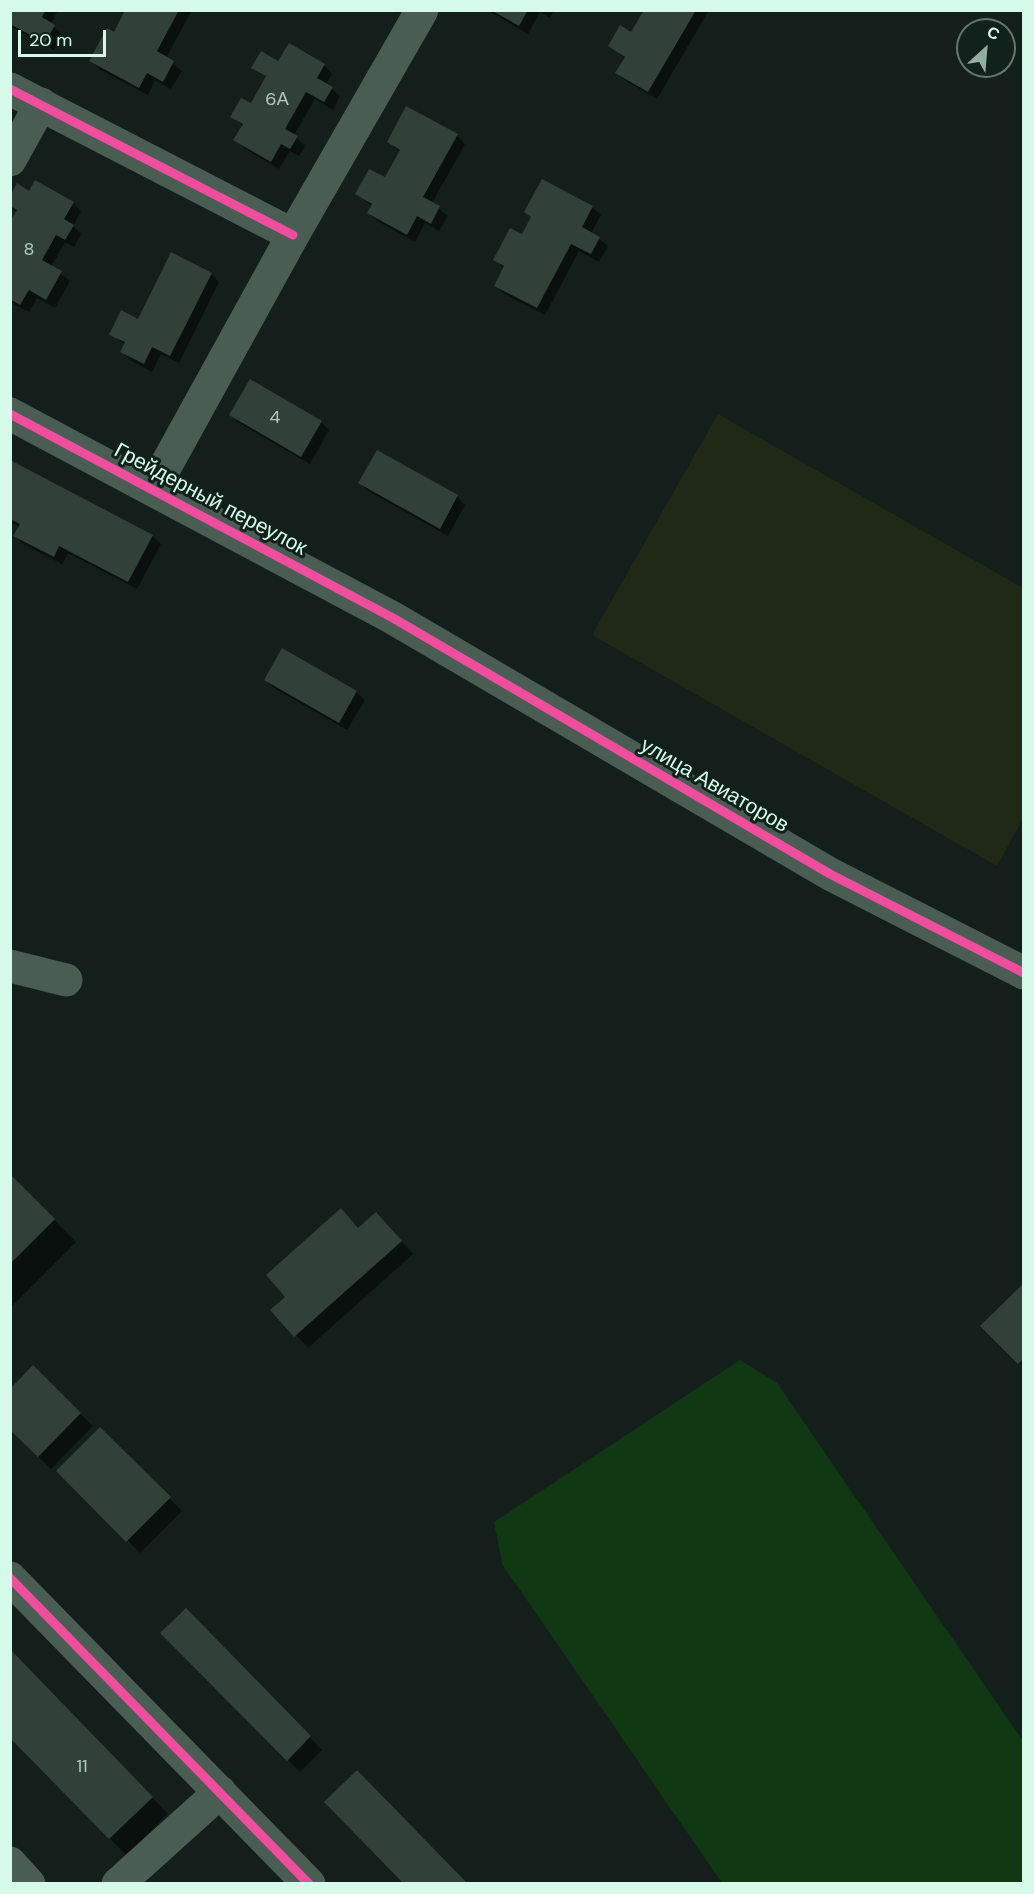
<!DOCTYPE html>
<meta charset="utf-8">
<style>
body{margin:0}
#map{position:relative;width:1034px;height:1894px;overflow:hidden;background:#141e1a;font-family:"DM Sans",sans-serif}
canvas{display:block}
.frame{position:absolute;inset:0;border:12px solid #d6fae9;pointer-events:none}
.north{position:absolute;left:956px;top:18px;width:60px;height:60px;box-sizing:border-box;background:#11211b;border:2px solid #60786d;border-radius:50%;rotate:26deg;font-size:16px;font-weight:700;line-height:24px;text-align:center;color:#d6fae9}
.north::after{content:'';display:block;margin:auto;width:21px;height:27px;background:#92ada1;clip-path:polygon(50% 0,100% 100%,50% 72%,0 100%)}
.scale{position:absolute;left:18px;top:30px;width:88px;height:27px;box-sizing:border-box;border:3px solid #d6fae9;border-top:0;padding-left:8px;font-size:18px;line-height:21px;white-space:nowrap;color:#d6fae9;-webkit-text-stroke:4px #11211b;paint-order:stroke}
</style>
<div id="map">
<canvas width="1034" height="1894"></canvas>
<div class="frame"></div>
<div class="north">С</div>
<div class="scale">20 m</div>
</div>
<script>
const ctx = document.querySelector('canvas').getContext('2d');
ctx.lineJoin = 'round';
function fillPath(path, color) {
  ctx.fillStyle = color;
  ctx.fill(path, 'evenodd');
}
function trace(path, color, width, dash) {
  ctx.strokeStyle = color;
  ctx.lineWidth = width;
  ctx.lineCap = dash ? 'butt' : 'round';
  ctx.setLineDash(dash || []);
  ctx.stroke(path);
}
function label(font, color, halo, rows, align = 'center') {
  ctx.font = font + ' "DM Sans",sans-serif';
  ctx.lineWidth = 6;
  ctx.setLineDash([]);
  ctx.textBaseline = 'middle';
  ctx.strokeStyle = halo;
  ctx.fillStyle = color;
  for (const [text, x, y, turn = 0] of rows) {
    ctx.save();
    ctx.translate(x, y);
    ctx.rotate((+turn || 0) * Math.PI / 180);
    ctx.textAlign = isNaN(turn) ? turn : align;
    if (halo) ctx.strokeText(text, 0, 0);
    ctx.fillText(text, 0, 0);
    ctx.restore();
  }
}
const green = new Path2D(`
 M 718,414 L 1023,588 L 1023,819 L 997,866 L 592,635 Z`);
const water = new Path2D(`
 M 740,1360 L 777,1383 L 1023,1741 L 1023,1883 L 722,1883 L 502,1564 L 494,1522 Z`);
const shadow = new Path2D(`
 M 10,10 L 58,10 L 51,24 L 62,34 L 54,50 L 10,26 Z
 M 192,10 L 166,58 L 182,71 L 171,89 L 155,80 L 148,95 L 99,69 L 91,61 L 114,34 L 127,11 Z
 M 487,10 L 554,10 L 550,18 L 540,12 L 528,34 Z
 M 646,10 L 709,10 L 657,99 L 626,81 L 617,73 L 626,59 L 610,46 L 632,34 Z
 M 279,63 L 324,65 L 332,74 L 326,84 L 340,96 L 333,110 L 315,99 L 294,135 L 305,146 L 299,156 L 290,151 L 279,169 L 244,148 L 235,139 L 243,126 L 232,116 L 251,105 L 267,78 L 253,67 Z
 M 457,136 L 465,144 L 432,203 L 448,216 L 439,231 L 425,223 L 415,242 L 377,221 L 369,213 L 373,207 L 357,194 L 385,179 L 400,152 L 388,142 Z
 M 542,181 L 592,207 L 601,215 L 591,233 L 608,246 L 599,262 L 579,251 L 545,315 L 504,294 L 496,285 L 504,269 L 495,260 L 523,236 L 532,218 L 525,212 Z
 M 30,193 L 73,203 L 81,211 L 73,226 L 81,234 L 74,247 L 65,242 L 51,267 L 70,281 L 55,308 L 37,298 L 29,312 L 10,302 L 10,224 L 17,213 L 10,206 Z
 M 211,274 L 219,282 L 179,363 L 161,354 L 152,372 L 130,360 L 122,352 L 125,345 L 111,334 L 138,321 Z
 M 231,415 L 321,422 L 329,430 L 310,464 L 239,423 Z
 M 10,462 L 152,536 L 161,544 L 137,589 L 68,553 L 62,564 L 23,544 L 15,536 L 20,527 L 10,522 Z
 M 360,483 L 457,497 L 465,505 L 448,536 L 368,491 Z
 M 266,680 L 356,692 L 365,700 L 347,730 L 274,688 Z
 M 12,1178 L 76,1242 L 10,1308 L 10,1179 Z
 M 388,1226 L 413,1254 L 308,1348 L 273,1310 L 358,1229 Z
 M 1024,1286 L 1024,1368 L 982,1326 Z
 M 33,1368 L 93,1426 L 51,1469 L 10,1429 Z
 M 100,1429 L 182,1511 L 140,1553 L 58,1471 Z
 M 186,1610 L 322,1750 L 300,1772 L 162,1633 Z
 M 10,1651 L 168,1814 L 126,1855 L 10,1736 Z`);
const building = new Path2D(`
 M 10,10 L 46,10 L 42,17 L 55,25 L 45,43 L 10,24 Z
 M 125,10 L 179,10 L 157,51 L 174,61 L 163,82 L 147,73 L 139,88 L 89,61 L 107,28 L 114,32 Z
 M 491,10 L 528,10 L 519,26 Z
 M 644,10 L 696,10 L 648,92 L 615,73 L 625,57 L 608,46 L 620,25 L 631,32 Z
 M 289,43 L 325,64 L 317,78 L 333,87 L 324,102 L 306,92 L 285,129 L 298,136 L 290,149 L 281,144 L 271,162 L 233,140 L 243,124 L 230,117 L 241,98 L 251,103 L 266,76 L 251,68 L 261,51 L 278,61 Z
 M 406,106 L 458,134 L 423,197 L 440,206 L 431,224 L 417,216 L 407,235 L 367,213 L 372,204 L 355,194 L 369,169 L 385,177 L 400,150 L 387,142 Z
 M 542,179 L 593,206 L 582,227 L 600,237 L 591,254 L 571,244 L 537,308 L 494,286 L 504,266 L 493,260 L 510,228 L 522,234 L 531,217 L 524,212 Z
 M 35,180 L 74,202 L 64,219 L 74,225 L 65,240 L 56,235 L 42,260 L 62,271 L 46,300 L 29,290 L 20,305 L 10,299 L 10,221 L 17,210 L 10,206 L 10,196 L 17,183 L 29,191 Z
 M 171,252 L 212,273 L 170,356 L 152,347 L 144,364 L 120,352 L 125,342 L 109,335 L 121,310 L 138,319 Z
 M 250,379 L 322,421 L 301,457 L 229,415 Z
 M 377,450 L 458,495 L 440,529 L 358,483 Z
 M 10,460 L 153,535 L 128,582 L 59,546 L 54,557 L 13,536 L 20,524 L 10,519 Z
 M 282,648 L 357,691 L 339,723 L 264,680 Z
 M 12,1176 L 55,1219 L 10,1264 L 10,1177 Z
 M 341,1208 L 358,1228 L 376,1212 L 402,1241 L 294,1337 L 270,1310 L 285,1297 L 266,1275 Z
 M 1024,1283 L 1024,1359 L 1018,1364 L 980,1326 Z
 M 33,1365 L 81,1413 L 38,1457 L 10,1430 L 10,1389 Z
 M 100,1427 L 171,1497 L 126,1542 L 56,1471 Z
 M 186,1608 L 311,1736 L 287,1761 L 160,1633 Z
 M 10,1649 L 153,1797 L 109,1839 L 10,1738 Z
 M 357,1770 L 468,1884 L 404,1884 L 324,1802 Z`);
const minor = new Path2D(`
 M 10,89 L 293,235
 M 10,160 L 41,104
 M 10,414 L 393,618 L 830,874 L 1024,973
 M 153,489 L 293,235 L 422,10
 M 10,966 L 66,980
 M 10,1578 L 309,1884
 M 10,1863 L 29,1884
 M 118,1884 L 220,1792`);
const cycleway = new Path2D(`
 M 10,89 L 293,235
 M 10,414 L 393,618 L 830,874 L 1024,973
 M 10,1578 L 309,1884`);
const numberNames = [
 ["6А",277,100],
 ["8",29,250],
 ["4",275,418],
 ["11",82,1767]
];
const streetNames = [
 ["Грейдерный переулок",210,500,28],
 ["улица Авиаторов",714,786,30]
];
fillPath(green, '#202915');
fillPath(water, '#103813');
fillPath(shadow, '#0007');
fillPath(building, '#32403a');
trace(minor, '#4a5d53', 33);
trace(cycleway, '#ef4d9e', 9);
label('18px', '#adccbd', null, numberNames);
label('21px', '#d6fae9', '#11211b', streetNames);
</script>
